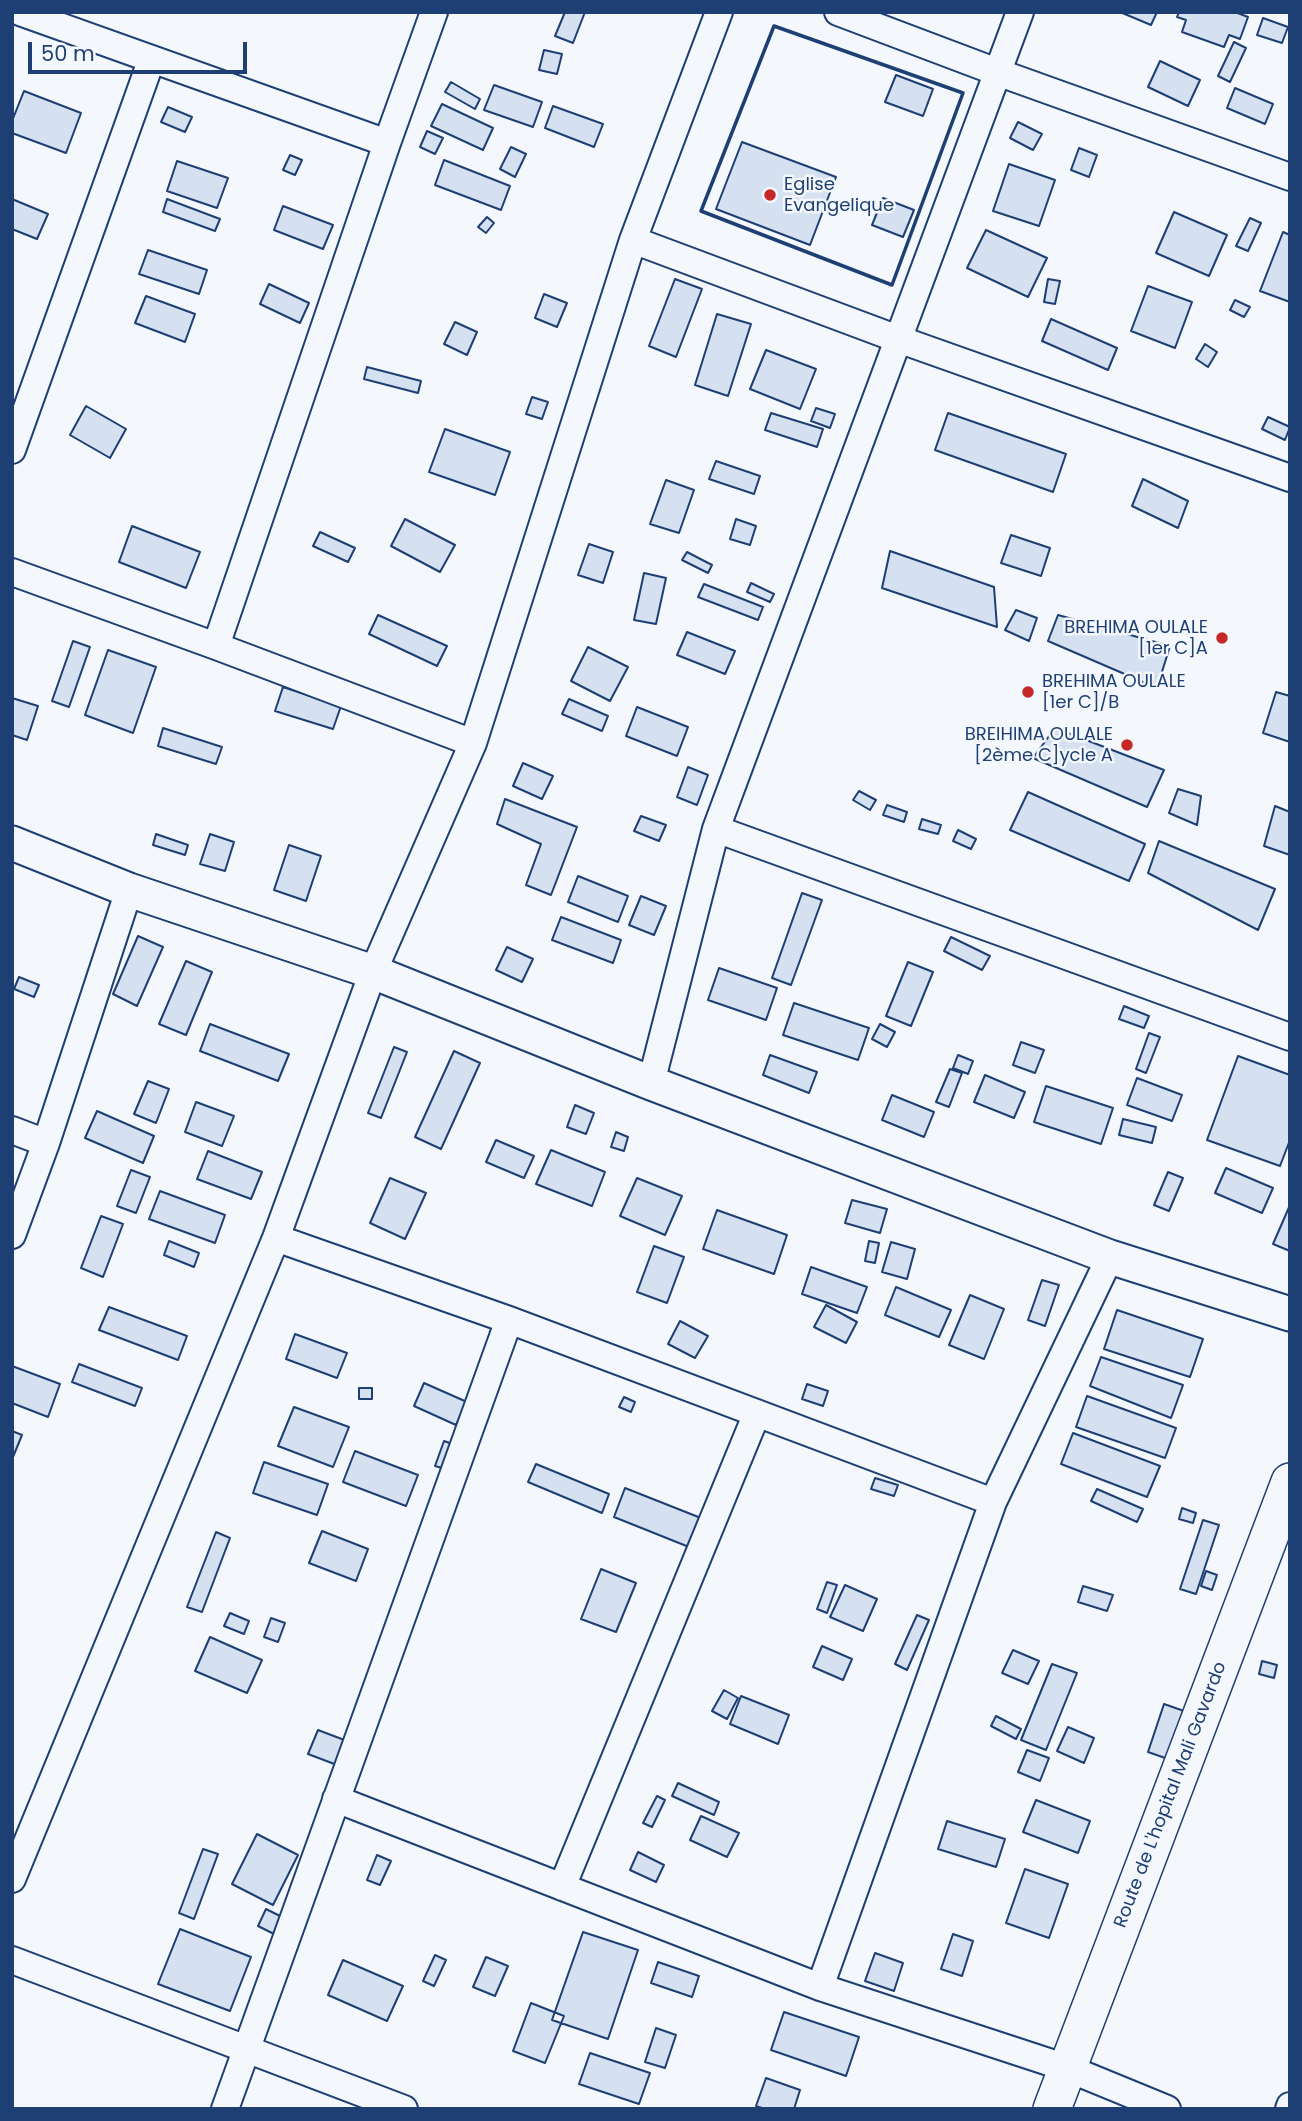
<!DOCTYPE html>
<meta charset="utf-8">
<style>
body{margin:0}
#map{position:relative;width:1302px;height:2121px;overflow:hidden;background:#f4f7fb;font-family:Poppins,sans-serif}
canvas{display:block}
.frame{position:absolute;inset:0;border:14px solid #1d3f73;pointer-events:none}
.scale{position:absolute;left:28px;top:42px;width:219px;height:32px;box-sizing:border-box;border:4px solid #1d3f73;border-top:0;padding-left:9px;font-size:21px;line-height:24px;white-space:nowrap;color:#1d3f73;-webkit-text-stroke:5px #f4f7fb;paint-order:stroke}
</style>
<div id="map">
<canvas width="1302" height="2121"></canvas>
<div class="frame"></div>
<div class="scale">50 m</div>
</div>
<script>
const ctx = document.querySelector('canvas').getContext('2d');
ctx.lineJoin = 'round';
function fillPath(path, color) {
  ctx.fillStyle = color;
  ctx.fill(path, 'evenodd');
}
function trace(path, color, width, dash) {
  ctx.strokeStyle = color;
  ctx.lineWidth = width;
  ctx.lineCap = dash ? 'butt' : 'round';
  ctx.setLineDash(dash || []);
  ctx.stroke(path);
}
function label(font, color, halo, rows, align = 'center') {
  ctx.font = font + ' Poppins,sans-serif';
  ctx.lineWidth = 5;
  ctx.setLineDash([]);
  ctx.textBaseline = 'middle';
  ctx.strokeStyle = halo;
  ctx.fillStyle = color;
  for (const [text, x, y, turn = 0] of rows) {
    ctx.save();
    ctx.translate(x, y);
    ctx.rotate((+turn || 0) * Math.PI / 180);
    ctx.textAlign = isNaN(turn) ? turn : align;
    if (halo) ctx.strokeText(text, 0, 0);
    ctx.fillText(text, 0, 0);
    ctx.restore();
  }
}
const building = new Path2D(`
 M 565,12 L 585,12 L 573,43 L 555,36 Z
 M 1120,12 L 1157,12 L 1151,25 Z
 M 1179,12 L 1235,12 L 1248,17 L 1240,39 L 1229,35 L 1224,47 L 1182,32 L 1186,20 L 1177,17 Z
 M 1263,18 L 1288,27 L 1282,43 L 1257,35 Z
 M 1234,42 L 1246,48 L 1230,82 L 1218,76 Z
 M 544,50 L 562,54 L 557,74 L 539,70 Z
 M 1160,61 L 1200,80 L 1188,106 L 1148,87 Z
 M 896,75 L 933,89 L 923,116 L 885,102 Z
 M 451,82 L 480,99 L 475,109 L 445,92 Z
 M 494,85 L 542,102 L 533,127 L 484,110 Z
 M 1235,88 L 1273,104 L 1265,124 L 1227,108 Z
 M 24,91 L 81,113 L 66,153 L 12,133 L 12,121 Z
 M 442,104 L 493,128 L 483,150 L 431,126 Z
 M 553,106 L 603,124 L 594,147 L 545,128 Z
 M 168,107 L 192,117 L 185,132 L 161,122 Z
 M 1018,122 L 1042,134 L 1033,150 L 1010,138 Z
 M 427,131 L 443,138 L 435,154 L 420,147 Z
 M 742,142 L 836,177 L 810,245 L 716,209 Z
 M 511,147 L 526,154 L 515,177 L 500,169 Z
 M 1079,148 L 1097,155 L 1089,177 L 1071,170 Z
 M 290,155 L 302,160 L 295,175 L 283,170 Z
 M 444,160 L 510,186 L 501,210 L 435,185 Z
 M 177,161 L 228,178 L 217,208 L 167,191 Z
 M 1009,164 L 1055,180 L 1039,226 L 993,211 Z
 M 883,198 L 914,210 L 903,237 L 872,225 Z
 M 12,199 L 48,214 L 37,239 L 12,229 Z
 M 167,199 L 220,219 L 215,231 L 163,212 Z
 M 283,206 L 333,225 L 323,249 L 274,230 Z
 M 1174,212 L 1227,235 L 1209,276 L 1156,253 Z
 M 487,217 L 494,223 L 486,233 L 478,227 Z
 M 1250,218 L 1261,223 L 1248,251 L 1236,246 Z
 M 986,230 L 1047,258 L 1028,297 L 967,268 Z
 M 1283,232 L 1290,235 L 1290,302 L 1260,291 Z
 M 148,250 L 207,270 L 199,294 L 139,274 Z
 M 675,279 L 702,289 L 676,357 L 649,346 Z
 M 1048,279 L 1060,281 L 1055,304 L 1044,302 Z
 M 269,284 L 309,303 L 300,323 L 260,304 Z
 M 1148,286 L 1192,302 L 1175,348 L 1131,331 Z
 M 544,294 L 567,303 L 557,327 L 535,318 Z
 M 146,296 L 195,314 L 185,342 L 135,323 Z
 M 1235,300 L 1250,307 L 1244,317 L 1230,310 Z
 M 717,314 L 751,324 L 728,396 L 695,385 Z
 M 1051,319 L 1117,348 L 1108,370 L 1042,341 Z
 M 455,322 L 477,332 L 467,355 L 444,344 Z
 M 1205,344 L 1217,352 L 1208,367 L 1196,359 Z
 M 766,350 L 816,369 L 800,409 L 750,389 Z
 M 367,367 L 421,381 L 418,393 L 364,379 Z
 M 532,397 L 548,402 L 542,419 L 526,414 Z
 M 86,406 L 126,429 L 110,458 L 70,435 Z
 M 816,408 L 835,414 L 830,428 L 811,421 Z
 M 771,413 L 823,429 L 817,447 L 765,430 Z
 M 948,413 L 1066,454 L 1053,492 L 935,450 Z
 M 1268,417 L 1290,427 L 1285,440 L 1262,429 Z
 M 445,429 L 510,452 L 495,495 L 429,472 Z
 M 716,461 L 760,476 L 754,494 L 709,479 Z
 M 1143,479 L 1188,501 L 1178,528 L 1132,506 Z
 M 666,480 L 694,490 L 679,533 L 650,524 Z
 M 405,519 L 455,545 L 440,572 L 391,546 Z
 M 736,519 L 756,526 L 750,545 L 730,539 Z
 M 132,526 L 200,552 L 186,588 L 119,562 Z
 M 320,532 L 355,548 L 348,562 L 313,546 Z
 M 1011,535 L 1050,548 L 1041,576 L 1001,563 Z
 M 589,544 L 613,552 L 603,583 L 578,575 Z
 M 890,551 L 994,587 L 997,627 L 882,588 Z
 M 687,552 L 712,565 L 708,573 L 682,560 Z
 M 644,573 L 666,578 L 656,624 L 634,620 Z
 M 751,583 L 774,594 L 770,602 L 747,592 Z
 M 704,584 L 763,607 L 758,620 L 698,597 Z
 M 1016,610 L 1037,618 L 1029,641 L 1005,630 Z
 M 378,615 L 447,646 L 437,666 L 369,634 Z
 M 1058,615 L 1170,646 L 1157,688 L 1048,641 Z
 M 687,632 L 735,651 L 725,674 L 677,655 Z
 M 73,641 L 90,647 L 69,707 L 52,701 Z
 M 588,647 L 628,667 L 610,701 L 571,681 Z
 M 108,650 L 156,667 L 133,733 L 85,715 Z
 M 283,687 L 341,706 L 333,729 L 275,711 Z
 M 1276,692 L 1290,696 L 1290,742 L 1263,733 Z
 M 12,698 L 38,706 L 27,740 L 12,735 Z
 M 569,699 L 608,716 L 602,731 L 562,714 Z
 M 637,707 L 688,727 L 677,756 L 626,736 Z
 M 163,728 L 222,747 L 216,764 L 158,746 Z
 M 1055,728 L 1164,770 L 1147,807 L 1033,758 Z
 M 523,763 L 553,776 L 542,799 L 513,786 Z
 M 688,767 L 708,775 L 697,805 L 677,797 Z
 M 1178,789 L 1201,796 L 1197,825 L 1169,813 Z
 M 859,791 L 876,800 L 870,810 L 853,800 Z
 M 1028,792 L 1145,844 L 1129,881 L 1010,830 Z
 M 505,799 L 577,827 L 551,895 L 526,885 L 541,844 L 497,824 Z
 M 887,805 L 907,812 L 904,822 L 883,815 Z
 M 1275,806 L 1290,812 L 1290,855 L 1264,846 Z
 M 641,816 L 666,825 L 659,841 L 634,831 Z
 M 922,819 L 941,825 L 938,834 L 919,829 Z
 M 958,830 L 976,839 L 971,849 L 953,841 Z
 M 156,834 L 188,845 L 185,855 L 153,845 Z
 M 210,834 L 234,842 L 225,871 L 200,864 Z
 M 1159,841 L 1275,889 L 1258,930 L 1148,873 Z
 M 289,845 L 321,856 L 306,901 L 274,890 Z
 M 578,876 L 628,896 L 618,922 L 568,902 Z
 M 802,893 L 822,900 L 791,985 L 772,978 Z
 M 641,896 L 666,906 L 654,935 L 629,925 Z
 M 561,917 L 621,940 L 613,963 L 552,940 Z
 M 138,936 L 163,947 L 137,1006 L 113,994 Z
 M 951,937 L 990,956 L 982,970 L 944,951 Z
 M 507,947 L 533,959 L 522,982 L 496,970 Z
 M 186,961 L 212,972 L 186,1035 L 159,1024 Z
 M 908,962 L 933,972 L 911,1026 L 886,1016 Z
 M 719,968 L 777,988 L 766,1020 L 708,1000 Z
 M 19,977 L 39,985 L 34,997 L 14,989 Z
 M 794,1003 L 869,1028 L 858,1060 L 783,1035 Z
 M 1124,1006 L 1149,1016 L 1144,1028 L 1119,1019 Z
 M 210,1024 L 289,1054 L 278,1081 L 200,1051 Z
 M 880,1024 L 895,1032 L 887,1047 L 872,1039 Z
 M 1149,1033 L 1160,1037 L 1146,1073 L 1136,1069 Z
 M 1021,1042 L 1044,1050 L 1035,1073 L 1013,1065 Z
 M 394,1047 L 407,1052 L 381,1118 L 368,1113 Z
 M 454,1051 L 480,1063 L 441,1149 L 415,1137 Z
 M 770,1055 L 817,1072 L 809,1093 L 763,1075 Z
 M 958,1055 L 973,1061 L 968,1074 L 953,1068 Z
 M 1238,1056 L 1290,1075 L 1290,1140 L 1280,1166 L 1207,1140 Z
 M 950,1069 L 962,1073 L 949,1107 L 936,1102 Z
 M 985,1075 L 1025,1092 L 1014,1118 L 974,1102 Z
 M 1137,1078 L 1182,1095 L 1172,1121 L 1127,1105 Z
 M 148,1081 L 169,1089 L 156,1123 L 134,1114 Z
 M 1046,1086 L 1113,1108 L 1101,1144 L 1034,1122 Z
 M 892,1095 L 934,1112 L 924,1137 L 882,1120 Z
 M 196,1102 L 234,1116 L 222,1146 L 185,1132 Z
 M 575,1105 L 594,1113 L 586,1134 L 567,1127 Z
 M 97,1111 L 154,1136 L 143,1163 L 85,1138 Z
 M 1123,1119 L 1156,1127 L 1152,1143 L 1119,1135 Z
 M 616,1132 L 628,1137 L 624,1151 L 611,1147 Z
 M 496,1140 L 534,1156 L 524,1178 L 486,1162 Z
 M 551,1150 L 605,1172 L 592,1206 L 536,1184 Z
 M 208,1151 L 262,1172 L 251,1199 L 197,1179 Z
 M 1226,1168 L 1273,1188 L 1262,1213 L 1215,1193 Z
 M 131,1170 L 150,1177 L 136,1213 L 117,1206 Z
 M 1168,1172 L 1183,1178 L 1169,1211 L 1154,1205 Z
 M 390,1178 L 426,1193 L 405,1239 L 370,1223 Z
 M 637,1178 L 682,1196 L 665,1235 L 620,1216 Z
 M 160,1191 L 225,1215 L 215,1243 L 149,1219 Z
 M 852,1200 L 887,1209 L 880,1233 L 845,1223 Z
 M 1290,1205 L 1290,1251 L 1273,1244 Z
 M 717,1210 L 787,1235 L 774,1274 L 703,1249 Z
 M 101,1216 L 123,1224 L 103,1277 L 81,1268 Z
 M 169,1241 L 199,1253 L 194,1267 L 164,1255 Z
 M 869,1241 L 879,1243 L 875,1263 L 865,1261 Z
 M 891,1242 L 915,1249 L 907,1279 L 882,1272 Z
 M 654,1246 L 684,1257 L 667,1303 L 637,1292 Z
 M 811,1267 L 867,1287 L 857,1313 L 802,1294 Z
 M 1042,1280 L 1059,1285 L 1045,1326 L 1028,1320 Z
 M 896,1287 L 951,1310 L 939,1337 L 885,1315 Z
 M 970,1295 L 1004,1309 L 984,1359 L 949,1345 Z
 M 826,1305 L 857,1322 L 846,1343 L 814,1327 Z
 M 109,1307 L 187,1336 L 178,1360 L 99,1330 Z
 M 1117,1310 L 1203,1339 L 1190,1377 L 1104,1349 Z
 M 680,1321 L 708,1336 L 695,1358 L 668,1344 Z
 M 295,1334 L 347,1353 L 337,1378 L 286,1359 Z
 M 1101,1357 L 1183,1385 L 1171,1418 L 1090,1386 Z
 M 79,1364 L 142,1388 L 135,1406 L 72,1382 Z
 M 12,1366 L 60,1384 L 48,1417 L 12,1403 Z
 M 424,1383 L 467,1402 L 456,1425 L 414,1406 Z
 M 807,1384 L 828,1391 L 823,1406 L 802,1399 Z
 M 359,1388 L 372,1388 L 372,1399 L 359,1399 Z
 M 1087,1396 L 1176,1428 L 1165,1458 L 1076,1427 Z
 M 624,1397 L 635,1402 L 631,1412 L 619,1407 Z
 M 294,1407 L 349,1427 L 333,1467 L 278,1446 Z
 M 12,1431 L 22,1435 L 13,1457 L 12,1457 Z
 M 1073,1433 L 1160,1466 L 1147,1497 L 1061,1464 Z
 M 444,1441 L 458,1446 L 449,1470 L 435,1466 Z
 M 355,1451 L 418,1475 L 406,1506 L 343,1482 Z
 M 264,1462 L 328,1484 L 317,1515 L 253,1493 Z
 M 536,1464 L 609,1494 L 602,1513 L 528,1482 Z
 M 875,1478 L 898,1485 L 894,1496 L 871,1489 Z
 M 625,1488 L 711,1522 L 699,1551 L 614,1517 Z
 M 1097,1489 L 1143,1509 L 1137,1522 L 1091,1501 Z
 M 1182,1508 L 1196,1513 L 1193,1523 L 1179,1519 Z
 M 1203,1520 L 1219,1525 L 1196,1594 L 1180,1589 Z
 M 322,1531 L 368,1549 L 356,1581 L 309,1563 Z
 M 216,1532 L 230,1538 L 202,1612 L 187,1607 Z
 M 601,1569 L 636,1583 L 616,1632 L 581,1619 Z
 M 1206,1571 L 1217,1575 L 1212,1590 L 1201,1586 Z
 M 827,1582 L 837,1585 L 827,1613 L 817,1609 Z
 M 845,1585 L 877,1599 L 863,1631 L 830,1617 Z
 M 1083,1586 L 1113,1595 L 1107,1611 L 1078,1602 Z
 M 230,1613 L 249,1621 L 244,1634 L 224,1626 Z
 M 917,1615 L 929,1620 L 907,1670 L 895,1664 Z
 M 271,1618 L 285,1623 L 278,1642 L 264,1637 Z
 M 210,1637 L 262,1660 L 247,1693 L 195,1671 Z
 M 822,1646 L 852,1659 L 843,1680 L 813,1667 Z
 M 1013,1650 L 1039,1661 L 1028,1684 L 1002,1673 Z
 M 1262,1661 L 1277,1665 L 1274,1678 L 1259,1674 Z
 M 1052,1664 L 1077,1673 L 1046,1750 L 1021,1740 Z
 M 724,1690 L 738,1698 L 727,1719 L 712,1711 Z
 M 741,1696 L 789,1715 L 778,1744 L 730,1724 Z
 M 1164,1704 L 1184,1711 L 1168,1759 L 1148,1752 Z
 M 996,1716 L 1021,1729 L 1016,1739 L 991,1726 Z
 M 1068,1727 L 1094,1738 L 1084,1763 L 1057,1751 Z
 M 318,1730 L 347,1741 L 337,1765 L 308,1754 Z
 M 1027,1750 L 1049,1758 L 1040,1781 L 1018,1772 Z
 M 678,1783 L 719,1802 L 714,1815 L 672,1796 Z
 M 657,1796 L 665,1800 L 652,1827 L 643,1823 Z
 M 1036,1800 L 1090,1821 L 1078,1853 L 1023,1832 Z
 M 701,1816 L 739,1833 L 727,1857 L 690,1840 Z
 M 947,1821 L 1005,1839 L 996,1867 L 938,1849 Z
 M 257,1834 L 298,1855 L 273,1905 L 232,1884 Z
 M 203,1849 L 218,1854 L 194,1919 L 179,1913 Z
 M 638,1852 L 664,1865 L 656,1882 L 630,1870 Z
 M 377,1855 L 391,1861 L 380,1885 L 367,1880 Z
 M 1025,1869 L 1068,1884 L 1049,1938 L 1006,1923 Z
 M 266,1909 L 282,1917 L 274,1934 L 258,1926 Z
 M 180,1929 L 251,1957 L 230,2011 L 158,1984 Z
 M 583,1932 L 638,1950 L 608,2039 L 552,2020 Z
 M 953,1934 L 973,1941 L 962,1976 L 941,1969 Z
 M 875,1953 L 903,1963 L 894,1991 L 865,1981 Z
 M 435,1955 L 446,1960 L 434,1986 L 423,1981 Z
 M 486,1957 L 508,1966 L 495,1996 L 473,1987 Z
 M 343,1960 L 403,1986 L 387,2021 L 328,1995 Z
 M 658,1962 L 699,1976 L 692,1997 L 651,1983 Z
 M 531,2003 L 564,2016 L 545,2063 L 513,2051 Z
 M 784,2012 L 859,2037 L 846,2076 L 771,2050 Z
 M 656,2028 L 676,2035 L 665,2068 L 645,2062 Z
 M 590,2053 L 650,2073 L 639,2104 L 579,2084 Z
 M 766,2078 L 800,2090 L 794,2109 L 765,2109 L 756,2106 Z`);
const minor = new Path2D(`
 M 20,12 L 387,143
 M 838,12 L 997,72 L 1290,177
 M 633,240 L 898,339 L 1290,478
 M 12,450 L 151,61
 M 12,572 L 216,646 L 473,743
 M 216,646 L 387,143 L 434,12
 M 716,829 L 1290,1037
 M 651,1083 L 716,829 L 1020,12
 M 12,1130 L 46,1143
 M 12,1235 L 46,1143 L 129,890
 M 276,1238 L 509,1320 L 993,1502
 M 336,1799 L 820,1987 L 1067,2068 L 1167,2109
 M 12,1879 L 276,1238 L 373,972 L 473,743 L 633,240 L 719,12
 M 562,1887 L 757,1413
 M 12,1960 L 404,2109
 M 820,1987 L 993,1502 L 1110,1257
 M 225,2109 L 509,1320
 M 1289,2109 L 1290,2106`);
const tertiary = new Path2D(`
 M 12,843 L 129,890 L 373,972 L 651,1083 L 1110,1257 L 1290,1314`);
const secondary = new Path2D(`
 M 1052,2109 L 1290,1482`);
const wall = new Path2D(`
 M 774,26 L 963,93 L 892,285 L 701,211 Z`);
const markers = [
 [770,195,7,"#c62828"],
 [1222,638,7,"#c62828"],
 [1028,692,7,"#c62828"],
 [1127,745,7,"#c62828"]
];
const poiNames = [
 ["Eglise",784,185],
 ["Evangelique",784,206],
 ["BREHIMA OULALE",1208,628,"right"],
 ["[1er C]A",1208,649,"right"],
 ["BREHIMA OULALE",1042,682],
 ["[1er C]/B",1042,703],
 ["BREIHIMA OULALE",1113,735,"right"],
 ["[2ème C]ycle A",1113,756,"right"]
];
const streetNames = [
 ["Route de L'hopital Mali Gavardo",1171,1795,-69]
];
fillPath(building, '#d5e0f0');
trace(building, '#1d3f73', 2);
trace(minor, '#1d3f73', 30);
trace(tertiary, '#1d3f73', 37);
trace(secondary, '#1d3f73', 40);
trace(minor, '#f4f7fb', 26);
trace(tertiary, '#f4f7fb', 33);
trace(secondary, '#f4f7fb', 37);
trace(wall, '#1d3f73', 3.5);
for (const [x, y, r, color] of markers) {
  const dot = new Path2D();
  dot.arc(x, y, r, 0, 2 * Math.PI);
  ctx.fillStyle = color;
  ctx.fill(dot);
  trace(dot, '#f4f7fb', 2.5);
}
label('18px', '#1d3f73', '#f4f7fb', poiNames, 'left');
label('18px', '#1d3f73', '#f4f7fb', streetNames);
</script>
